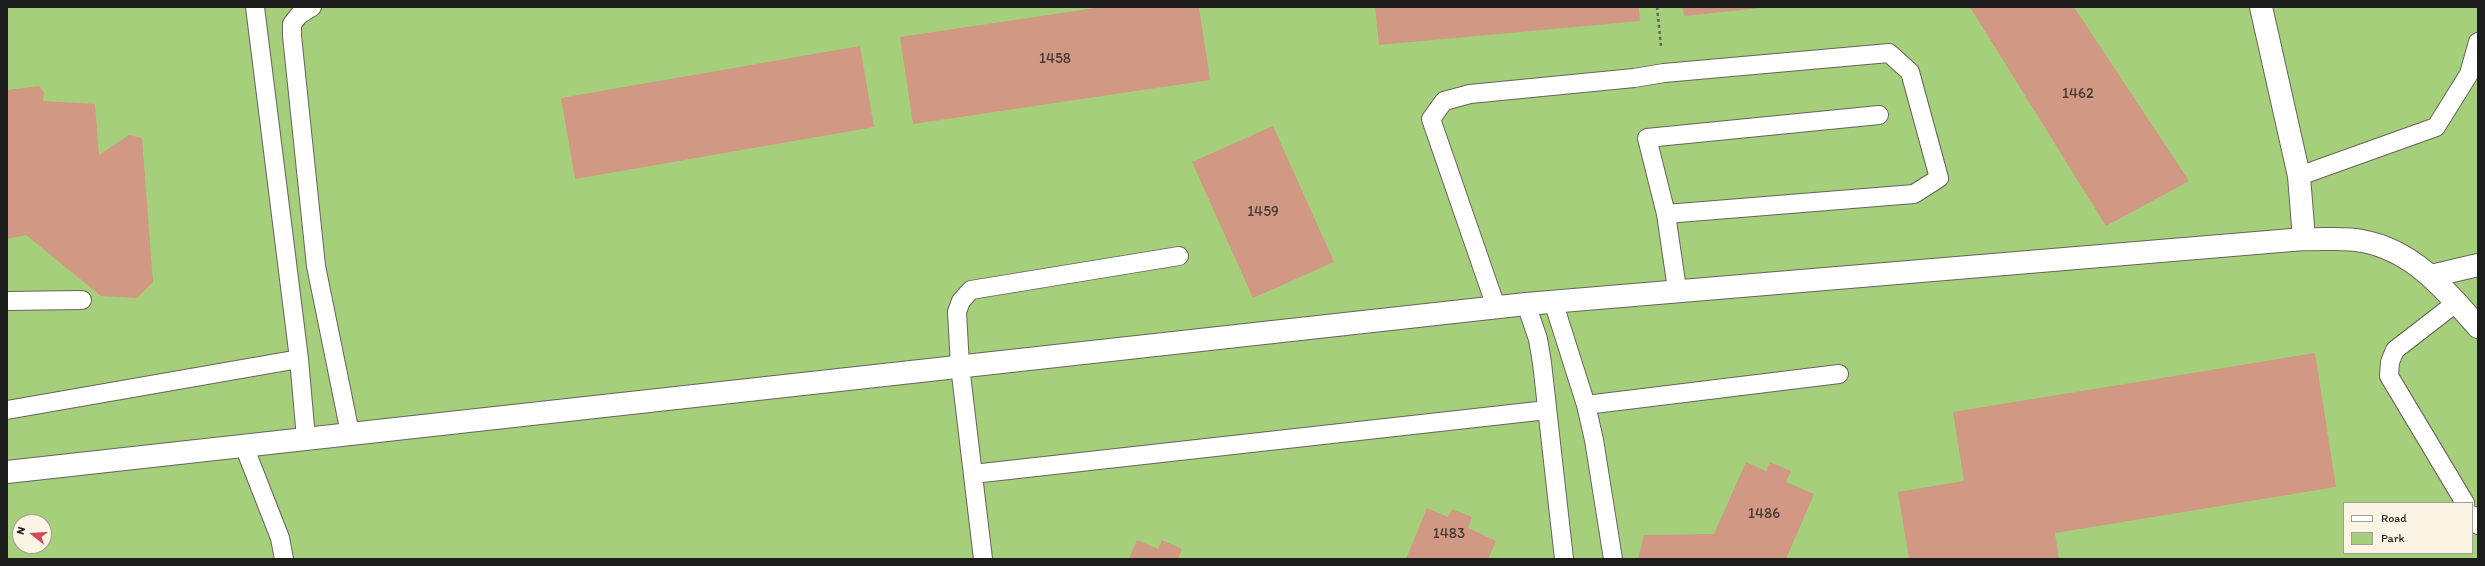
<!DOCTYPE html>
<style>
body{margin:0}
#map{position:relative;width:2485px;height:566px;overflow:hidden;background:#f4e9cf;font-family:Itim,sans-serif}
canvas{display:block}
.frame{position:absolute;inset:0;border:8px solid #1c1c1c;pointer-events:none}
.legend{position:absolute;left:2343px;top:502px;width:130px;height:52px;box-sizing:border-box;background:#fcf5e5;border:1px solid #a29e95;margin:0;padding:5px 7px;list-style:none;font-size:12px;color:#1c1c1c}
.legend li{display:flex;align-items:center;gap:8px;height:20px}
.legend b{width:20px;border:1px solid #a29e95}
.north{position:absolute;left:12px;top:514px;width:40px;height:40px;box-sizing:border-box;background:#fcf5e5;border:1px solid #a29e95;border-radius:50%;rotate:287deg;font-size:11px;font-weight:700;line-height:16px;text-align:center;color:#1c1c1c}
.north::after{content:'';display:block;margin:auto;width:14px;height:18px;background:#d1495b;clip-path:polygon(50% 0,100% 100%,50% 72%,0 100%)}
</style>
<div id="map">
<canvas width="2485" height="566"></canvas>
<div class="frame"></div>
<ul class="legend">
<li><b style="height:5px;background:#fff"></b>Road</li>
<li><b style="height:11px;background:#a6cf7b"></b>Park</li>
</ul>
<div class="north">N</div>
</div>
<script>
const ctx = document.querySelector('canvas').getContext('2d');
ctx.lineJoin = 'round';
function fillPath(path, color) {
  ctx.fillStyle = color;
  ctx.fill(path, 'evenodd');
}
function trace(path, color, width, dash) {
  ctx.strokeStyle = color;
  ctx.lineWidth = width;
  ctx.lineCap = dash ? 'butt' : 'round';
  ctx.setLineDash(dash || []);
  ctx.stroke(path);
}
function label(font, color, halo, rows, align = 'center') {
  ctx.font = font + ' Itim,sans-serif';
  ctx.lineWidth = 3;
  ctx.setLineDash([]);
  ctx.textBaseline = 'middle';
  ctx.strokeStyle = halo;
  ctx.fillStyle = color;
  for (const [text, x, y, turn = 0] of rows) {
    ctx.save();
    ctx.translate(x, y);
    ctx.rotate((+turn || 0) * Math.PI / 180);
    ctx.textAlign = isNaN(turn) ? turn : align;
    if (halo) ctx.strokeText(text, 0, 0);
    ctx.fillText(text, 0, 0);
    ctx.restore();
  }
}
const green = new Path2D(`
 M 7,7 L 2478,7 L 2478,559 L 7,559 ZM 2344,503 L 2472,503 L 2472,553 L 2344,553 ZM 20,522 L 44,522 L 44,546 L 20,546 Z`);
const building = new Path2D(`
 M 1102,7 L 1199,7 L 1210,80 L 913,124 L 900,37 Z
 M 1375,7 L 1639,7 L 1640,21 L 1379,45 Z
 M 1683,7 L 1761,7 L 1761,8 L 1684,16 Z
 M 1970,7 L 2074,7 L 2189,181 L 2106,226 Z
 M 860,46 L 874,127 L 575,179 L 561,98 Z
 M 39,86 L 44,93 L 43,101 L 95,104 L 99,155 L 129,135 L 142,138 L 153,282 L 137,298 L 101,296 L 26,235 L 7,239 L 7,90 Z
 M 1273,126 L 1334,262 L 1253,298 L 1192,162 Z
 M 2315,353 L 2336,487 L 2055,533 L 2059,559 L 1909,559 L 1898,492 L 1964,481 L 1953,412 Z
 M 1746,462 L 1766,471 L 1770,462 L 1791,471 L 1786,482 L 1814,494 L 1786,559 L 1638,559 L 1644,535 L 1714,534 Z
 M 1427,508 L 1448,517 L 1452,509 L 1472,517 L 1468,528 L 1496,541 L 1488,559 L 1406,559 Z
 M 1137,540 L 1158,549 L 1162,540 L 1182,549 L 1178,559 L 1129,559 Z`);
const path = new Path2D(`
 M 1657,7 L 1661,46`);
const service = new Path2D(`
 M 255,7 L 299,359 L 306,438
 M 312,7 L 299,15 L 292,24 L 292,36 L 316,266 L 350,433
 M 2299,176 L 2436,127 L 2469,74 L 2478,42
 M 1677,289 L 1666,214 L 1647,138 L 1879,115
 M 7,301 L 82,300
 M 1553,301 L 1586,405 L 1594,440 L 1613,559
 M 2457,302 L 2395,350 L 2390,362 L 2389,376 L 2465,503
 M 1526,304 L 1538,339 L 1542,363 L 1564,559
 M 1496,307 L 1431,119 L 1444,101 L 1470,94 L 1634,78 L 1664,73 L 1889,53 L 1910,72 L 1939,178 L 1914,194 L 1666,214
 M 1586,405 L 1839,374
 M 7,410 L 299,359
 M 244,446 L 280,538 L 284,559
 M 973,474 L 1547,410
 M 2472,515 L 2478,525
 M 983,559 L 960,366 L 957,312 L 961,301 L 971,290 L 1179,256`);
const minor = new Path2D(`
 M 2261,7 L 2299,176 L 2304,239
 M 2431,276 L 2478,265
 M 7,472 L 1526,304 L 2304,239 C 2323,240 2344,237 2362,241 C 2413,250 2446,290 2478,327`);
const numberNames = [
 ["1458",1055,59],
 ["1462",2078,94],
 ["1459",1263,212],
 ["1486",1764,514],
 ["1483",1449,534]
];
fillPath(green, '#a6cf7b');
fillPath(building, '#d19884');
trace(service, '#68645b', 20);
trace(minor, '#68645b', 24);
trace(path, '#68645b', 2.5, [3, 3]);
trace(service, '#fff', 18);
trace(minor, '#fff', 22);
label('15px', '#493b36', null, numberNames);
</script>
